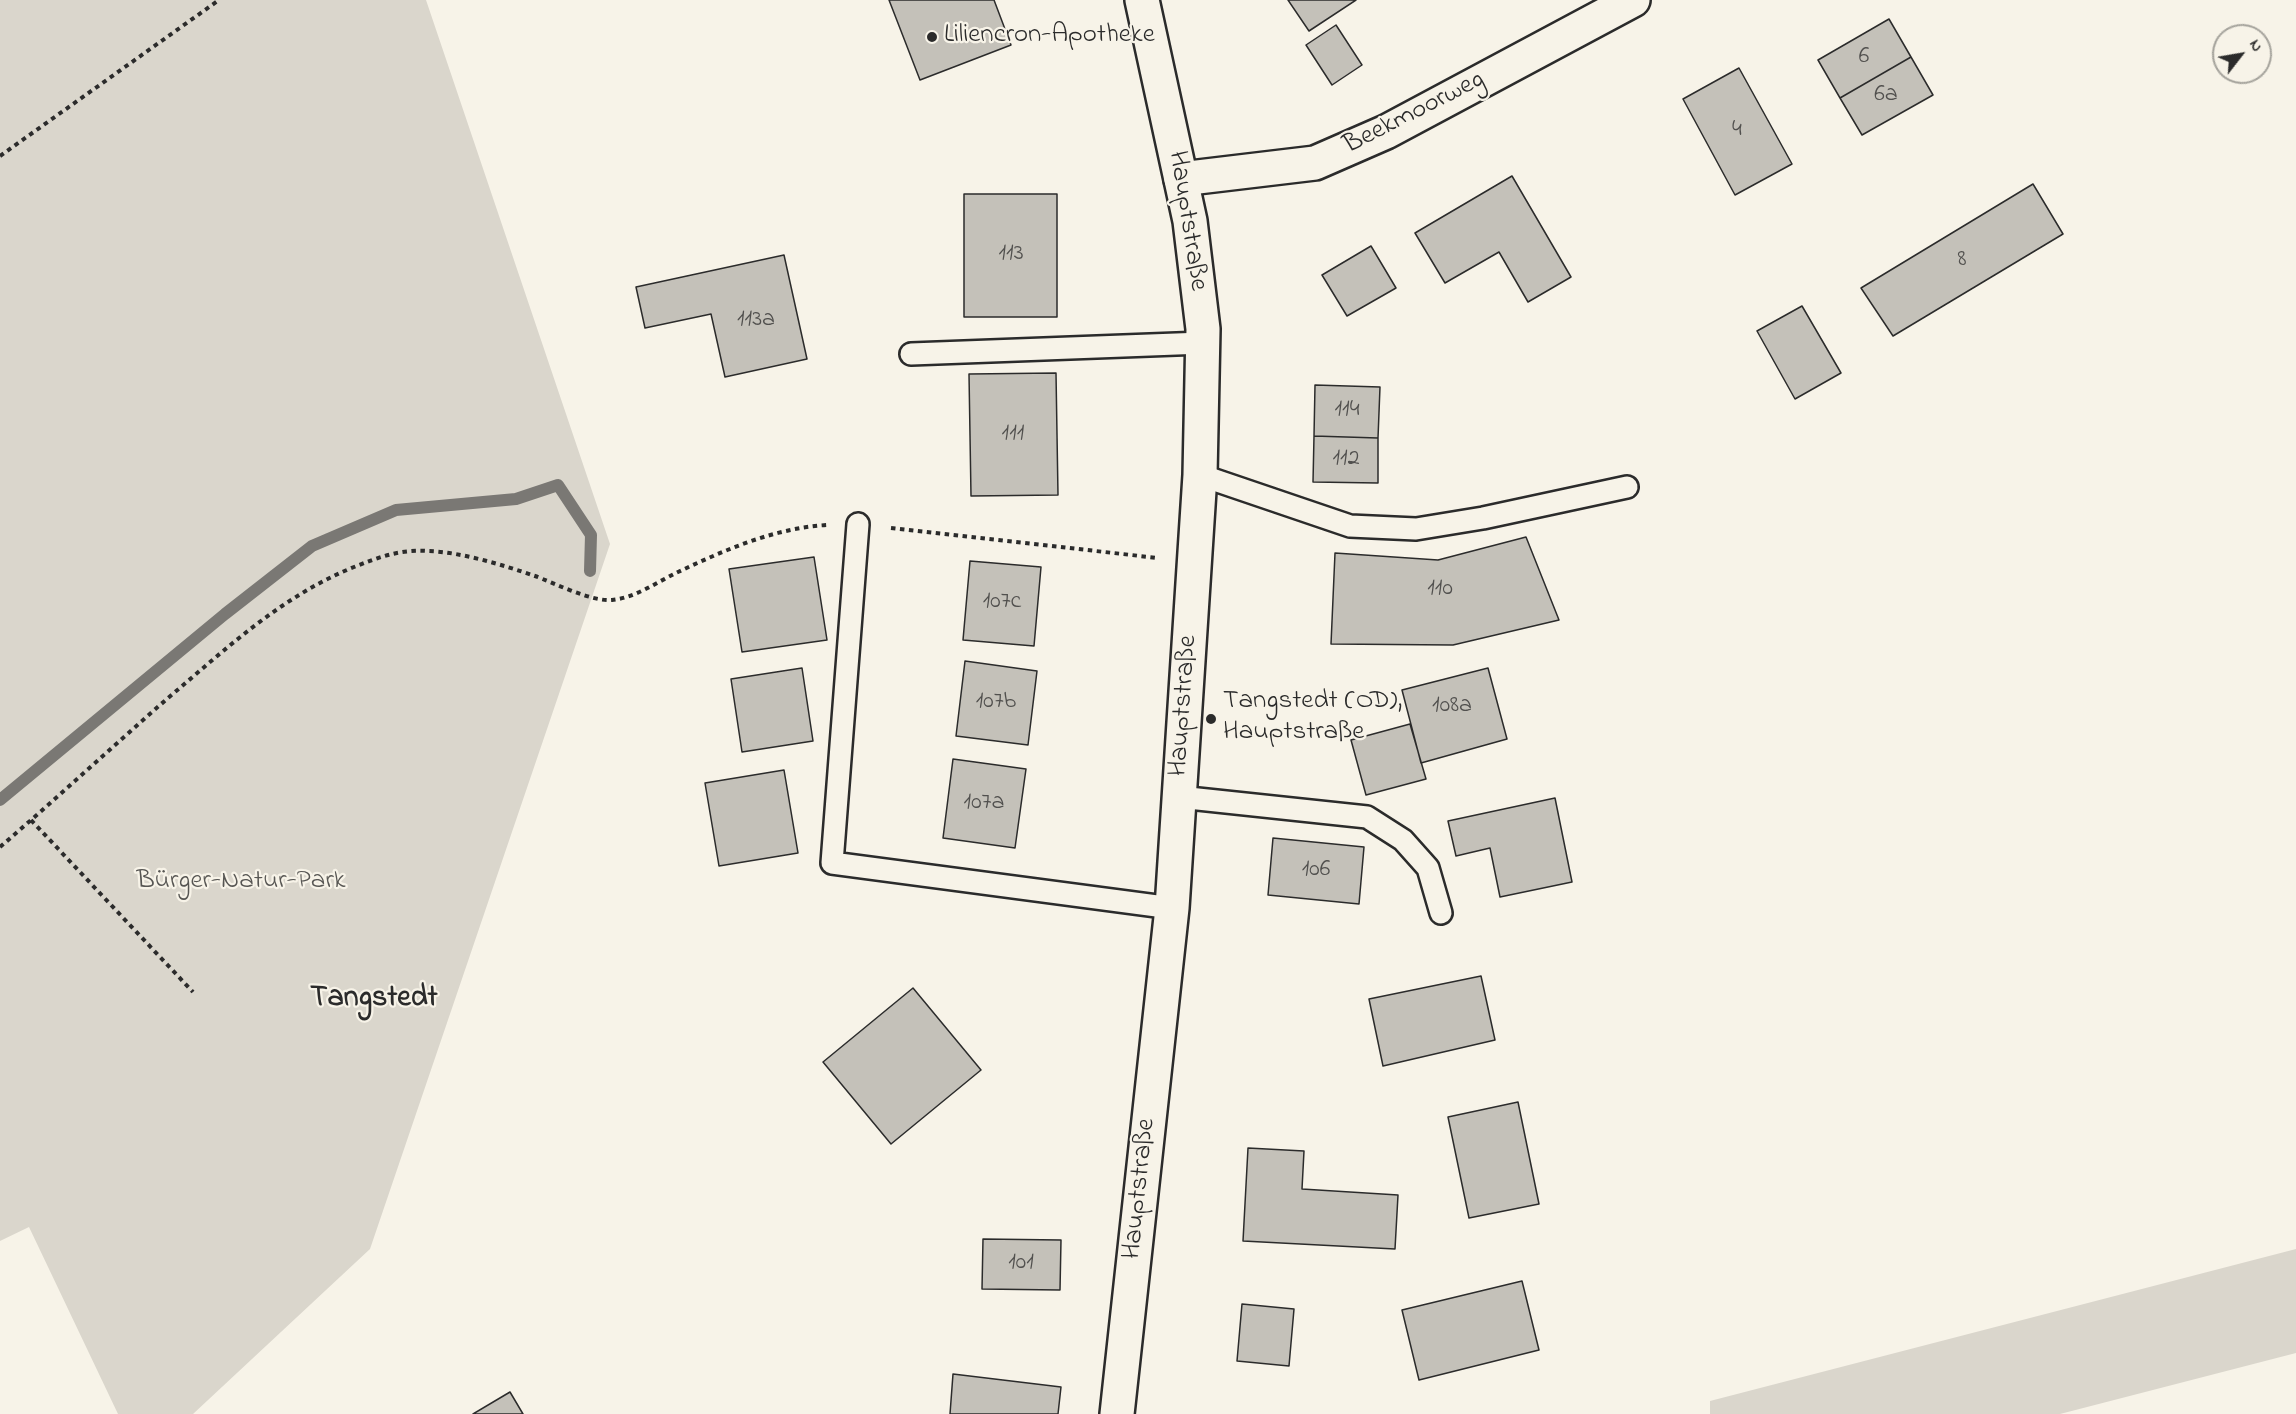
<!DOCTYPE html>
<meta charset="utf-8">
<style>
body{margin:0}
#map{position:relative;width:2296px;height:1414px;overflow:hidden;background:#f7f3e8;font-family:"Indie Flower",sans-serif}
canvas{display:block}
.north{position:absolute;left:2212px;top:24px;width:60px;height:60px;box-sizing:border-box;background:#f7f3e8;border:2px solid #a5a39c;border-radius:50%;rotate:59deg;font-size:16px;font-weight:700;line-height:24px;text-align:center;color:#2b2b2b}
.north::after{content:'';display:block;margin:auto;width:21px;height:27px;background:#2b2b2b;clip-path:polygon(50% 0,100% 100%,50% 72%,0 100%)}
</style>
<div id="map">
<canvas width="2296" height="1414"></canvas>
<div class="north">N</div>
</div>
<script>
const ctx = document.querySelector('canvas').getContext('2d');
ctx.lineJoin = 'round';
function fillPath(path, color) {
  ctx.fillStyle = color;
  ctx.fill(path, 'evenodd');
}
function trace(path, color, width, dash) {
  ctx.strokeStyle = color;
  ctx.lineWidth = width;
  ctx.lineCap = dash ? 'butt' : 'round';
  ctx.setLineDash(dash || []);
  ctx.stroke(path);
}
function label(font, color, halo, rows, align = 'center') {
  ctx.font = font + ' "Indie Flower",sans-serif';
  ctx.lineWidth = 4.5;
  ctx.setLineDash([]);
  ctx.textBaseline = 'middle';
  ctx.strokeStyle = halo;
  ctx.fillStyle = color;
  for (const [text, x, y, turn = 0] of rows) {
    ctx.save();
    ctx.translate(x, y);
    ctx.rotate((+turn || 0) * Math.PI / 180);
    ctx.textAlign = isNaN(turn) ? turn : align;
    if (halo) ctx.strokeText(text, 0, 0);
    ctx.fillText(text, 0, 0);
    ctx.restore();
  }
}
const green = new Path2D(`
 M 0,0 L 426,0 L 610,544 L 370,1249 L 193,1414 L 118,1414 L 29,1227 L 0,1241 Z
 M 2296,1249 L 2296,1353 L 2060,1414 L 1710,1414 L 1710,1401 Z`);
const stream = new Path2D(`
 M 0,800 L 225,614 L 312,546 L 396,510 L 516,499 L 558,485 L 591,535 L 590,571`);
const building = new Path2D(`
 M 889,0 L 994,0 L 1011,45 L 920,80 Z
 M 1288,0 L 1356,0 L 1309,31 Z
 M 1889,19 L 1911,57 L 1840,98 L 1818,60 Z
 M 1336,25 L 1362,65 L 1332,85 L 1306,45 Z
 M 1911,57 L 1933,95 L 1862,135 L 1840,98 Z
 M 1739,68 L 1792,164 L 1735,195 L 1683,99 Z
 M 1512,176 L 1571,277 L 1528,302 L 1499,252 L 1445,283 L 1415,233 Z
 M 2033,184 L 2063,234 L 1893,336 L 1861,288 Z
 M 964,194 L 1057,194 L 1057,317 L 964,317 Z
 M 1371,246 L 1396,288 L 1347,316 L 1322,275 Z
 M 784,255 L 807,359 L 725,377 L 711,314 L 645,328 L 636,287 Z
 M 1802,306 L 1841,373 L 1795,399 L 1757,331 Z
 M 1056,373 L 1058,495 L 971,496 L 969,374 Z
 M 1315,385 L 1380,387 L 1378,438 L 1314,436 Z
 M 1314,436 L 1378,438 L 1378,483 L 1313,482 Z
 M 1526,537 L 1559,620 L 1453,645 L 1331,644 L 1335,553 L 1438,560 Z
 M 814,557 L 827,640 L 742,652 L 729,569 Z
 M 970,561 L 1041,567 L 1034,646 L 963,640 Z
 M 965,661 L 1037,671 L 1028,745 L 956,736 Z
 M 802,668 L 813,741 L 742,752 L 731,679 Z
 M 1488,668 L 1507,739 L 1421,763 L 1402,690 Z
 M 1410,724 L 1426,779 L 1366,795 L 1351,740 Z
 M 953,759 L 1026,769 L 1015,848 L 943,838 Z
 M 784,770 L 798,853 L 719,866 L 705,783 Z
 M 1555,798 L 1572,882 L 1500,897 L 1490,848 L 1456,856 L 1448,821 Z
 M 1273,838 L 1364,847 L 1359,904 L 1268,895 Z
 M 1481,976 L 1495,1040 L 1383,1066 L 1369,999 Z
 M 913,988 L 981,1070 L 891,1144 L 823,1062 Z
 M 1518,1102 L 1539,1204 L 1469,1218 L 1448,1117 Z
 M 1248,1148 L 1304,1151 L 1302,1189 L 1398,1195 L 1395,1249 L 1243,1241 Z
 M 983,1239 L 1061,1240 L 1060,1290 L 982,1289 Z
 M 1522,1281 L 1539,1350 L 1419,1380 L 1402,1310 Z
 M 1242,1304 L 1294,1309 L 1289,1366 L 1237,1361 Z
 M 953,1374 L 1061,1387 L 1058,1414 L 950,1414 Z
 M 510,1392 L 523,1414 L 473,1414 Z`);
const path = new Path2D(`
 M 0,156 L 219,0
 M 891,528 L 1158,558
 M 31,820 L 193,992
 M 0,847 C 57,798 112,747 168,698 C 227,648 282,596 354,567 C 379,557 401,549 428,551 C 461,552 503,565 535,576 C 554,583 592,602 612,600 C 635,598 657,582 678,572 C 725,550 774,528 827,525`);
const lane = new Path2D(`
 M 911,354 L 1203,343
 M 1200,475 L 1350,526 L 1416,529 L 1483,518 L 1627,487
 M 858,524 L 832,863 L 1172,908
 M 1179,797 L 1367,817 L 1403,840 L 1428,868 L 1441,913`);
const street = new Path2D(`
 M 1181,179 L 1315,163 L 1386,132 L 1633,0`);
const secondary = new Path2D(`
 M 1117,1414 L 1172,908 L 1200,475 L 1203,329 L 1190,221 L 1142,0`);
const markers = [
 [932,37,6,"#2b2b2b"],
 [1211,719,6,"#2b2b2b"]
];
const numberNames = [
 ["6",1864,58],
 ["6a",1886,96],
 ["4",1737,131],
 ["113",1011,255],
 ["8",1962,261],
 ["113a",756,321],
 ["114",1347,411],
 ["111",1013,435],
 ["112",1346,460],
 ["110",1440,590],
 ["107c",1002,603],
 ["107b",996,703],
 ["108a",1452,707],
 ["107a",984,804],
 ["106",1316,871],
 ["101",1021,1264]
];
const poiNames = [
 ["Liliencron-Apotheke",944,37],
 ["Tangstedt (OD),",1223,703],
 ["Hauptstraße",1223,734]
];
const streetNames = [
 ["Beekmoorweg",1415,114,-27],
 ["Hauptstraße",1186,221,81],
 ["Hauptstraße",1185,706,-86],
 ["Hauptstraße",1141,1189,-84]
];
const parkNames = [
 ["Bürger-Natur-Park",241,883]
];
const quarterNames = [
 ["Tangstedt",374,1000]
];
fillPath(green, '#dad6cc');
trace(stream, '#7a7874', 12);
fillPath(building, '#c4c1b9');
trace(building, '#2b2b2b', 1.5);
trace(lane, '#2b2b2b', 26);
trace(street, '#2b2b2b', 38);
trace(secondary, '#2b2b2b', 38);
trace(path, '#2b2b2b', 4, [4.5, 4.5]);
trace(lane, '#f7f3e8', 21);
trace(street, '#f7f3e8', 33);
trace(secondary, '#f7f3e8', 33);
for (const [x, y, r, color] of markers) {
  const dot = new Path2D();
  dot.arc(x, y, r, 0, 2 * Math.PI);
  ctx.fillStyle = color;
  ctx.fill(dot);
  trace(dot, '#f7f3e8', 2);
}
label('24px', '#51504e', null, numberNames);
label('27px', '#2b2b2b', '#f7f3e8', poiNames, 'left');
label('27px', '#2b2b2b', '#f7f3e8', streetNames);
label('27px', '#575653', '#f7f3e8', parkNames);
label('bold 30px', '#2b2b2b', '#f7f3e8', quarterNames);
</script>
